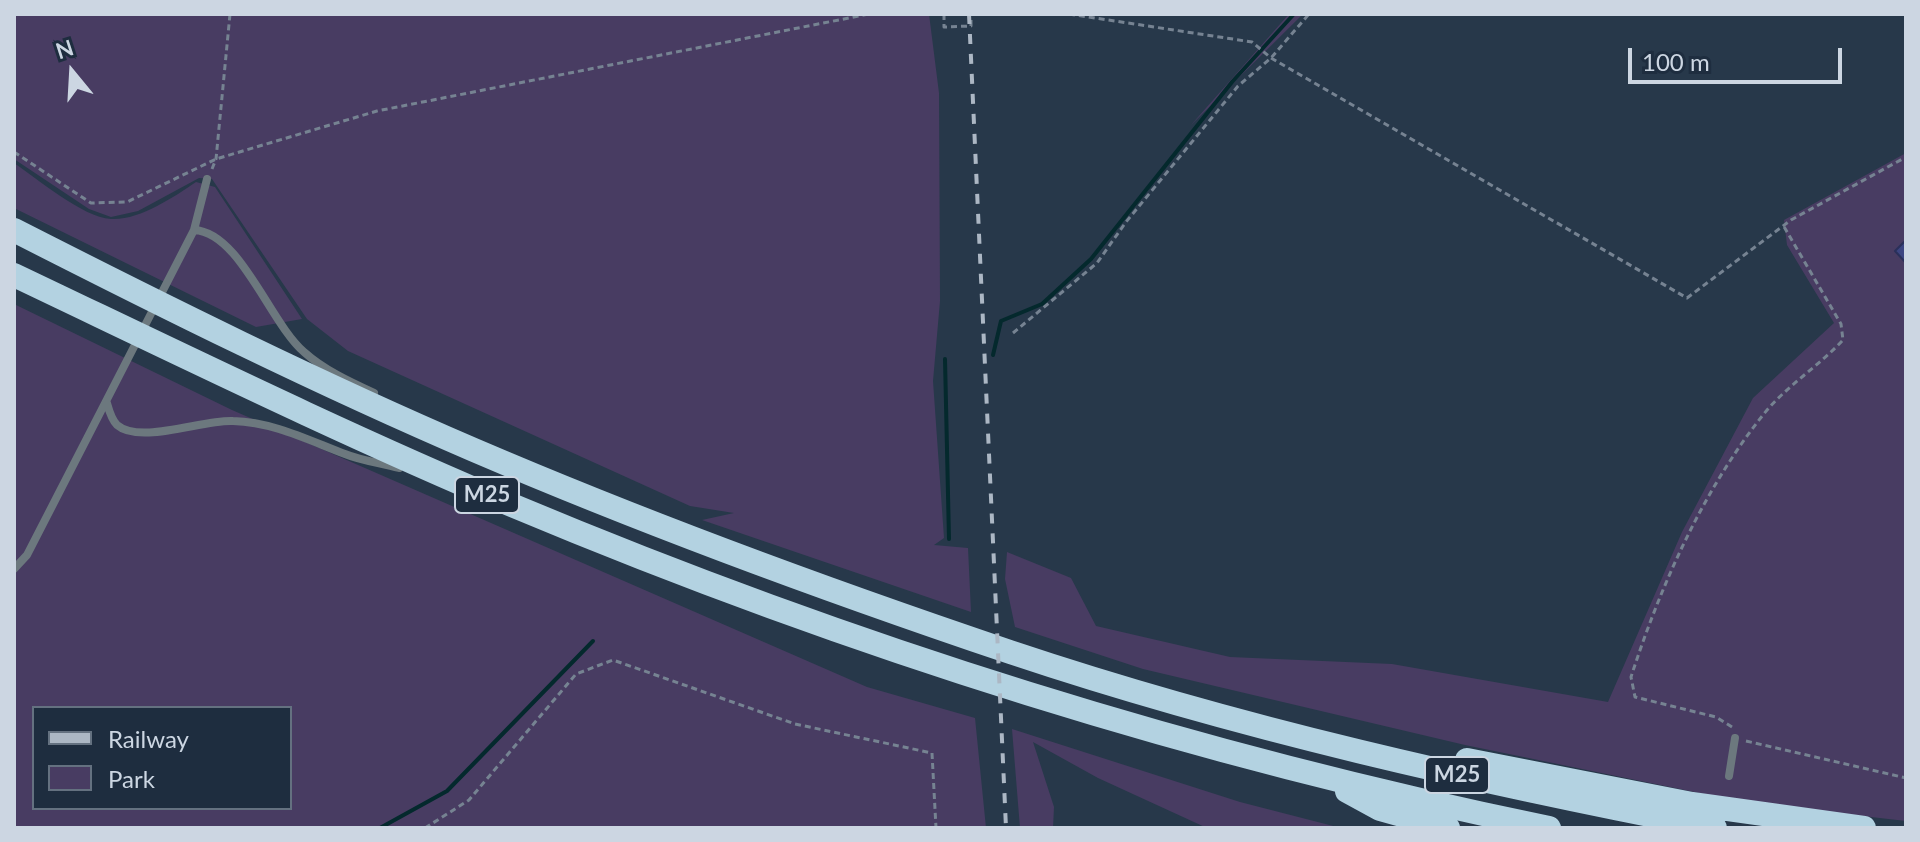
<!DOCTYPE html>
<style>
body{margin:0}
#map{position:relative;width:1920px;height:842px;overflow:hidden;background:#27384a;font-family:Lato,sans-serif}
canvas{display:block}
.frame{position:absolute;inset:0;border:16px solid #ccd6e2;pointer-events:none}
.legend{position:absolute;left:32px;top:706px;width:260px;height:104px;box-sizing:border-box;background:#1e2d3f;border:2px solid #647180;margin:0;padding:10px 14px;list-style:none;font-size:24px;color:#ccd6e2}
.legend li{display:flex;align-items:center;gap:16px;height:40px}
.legend b{width:40px;border:2px solid #647180}
.north{position:absolute;left:32px;top:32px;width:80px;height:80px;-webkit-text-stroke:6px #1e2d3f;paint-order:stroke;rotate:342deg;font-size:22px;font-weight:700;line-height:32px;text-align:center;color:#ccd6e2}
.north::after{content:'';display:block;margin:auto;width:28px;height:36px;background:#ccd6e2;clip-path:polygon(50% 0,100% 100%,50% 72%,0 100%)}
.scale{position:absolute;left:1628px;top:48px;width:214px;height:36px;box-sizing:border-box;border:4px solid #ccd6e2;border-top:0;padding-left:10px;font-size:24px;line-height:28px;white-space:nowrap;color:#ccd6e2;-webkit-text-stroke:6px #1e2d3f;paint-order:stroke}
</style>
<div id="map">
<canvas width="1920" height="842"></canvas>
<div class="frame"></div>
<ul class="legend">
<li><b style="height:10px;background:#acb7c4"></b>Railway</li>
<li><b style="height:22px;background:#483c62"></b>Park</li>
</ul>
<div class="north">N</div>
<div class="scale">100 m</div>
</div>
<script>
const ctx = document.querySelector('canvas').getContext('2d');
ctx.lineJoin = 'round';
function fillPath(path, color) {
  ctx.fillStyle = color;
  ctx.fill(path, 'evenodd');
}
function trace(path, color, width, dash) {
  ctx.strokeStyle = color;
  ctx.lineWidth = width;
  ctx.lineCap = dash ? 'butt' : 'round';
  ctx.setLineDash(dash || []);
  ctx.stroke(path);
}
function label(font, color, halo, rows, align = 'center') {
  ctx.font = font + ' Lato,sans-serif';
  ctx.lineWidth = 8;
  ctx.setLineDash([]);
  ctx.textBaseline = 'middle';
  ctx.strokeStyle = halo;
  ctx.fillStyle = color;
  for (const [text, x, y, turn = 0] of rows) {
    ctx.save();
    ctx.translate(x, y);
    ctx.rotate((+turn || 0) * Math.PI / 180);
    ctx.textAlign = isNaN(turn) ? turn : align;
    if (halo) ctx.strokeText(text, 0, 0);
    ctx.fillText(text, 0, 0);
    ctx.restore();
  }
}
const green = new Path2D(`
 M 14,14 L 929,14 L 939,93 L 940,301 L 933,381 L 944,538 L 934,545 L 968,548 L 971,612 L 702,520 L 734,513 L 690,506 L 348,351 L 307,319 L 212,179 L 199,178 L 138,211 L 111,217 L 89,209 L 14,159 Z
 M 1289,14 L 1303,14 L 1191,125 Z
 M 1906,153 L 1906,821 L 1748,803 L 1465,745 L 1143,669 L 1015,627 L 1005,579 L 1007,552 L 1071,578 L 1096,626 L 1230,657 L 1392,664 L 1608,702 L 1682,532 L 1753,398 L 1834,323 L 1787,245 L 1784,220 Z
 M 14,163 C 38,179 82,217 111,219 C 138,221 174,197 196,182 L 215,187 L 302,319 L 256,327 L 14,208 Z
 M 14,304 L 232,410 L 867,687 L 975,718 L 986,828 L 14,828 ZM 34,708 L 290,708 L 290,808 L 34,808 Z
 M 1012,729 L 1240,802 L 1341,828 L 1207,828 L 1098,778 L 1033,742 L 1054,807 L 1053,828 L 1020,828 Z`);
const stream = new Path2D(`
 M 993,355 L 1001,321 L 1042,304 L 1091,259 L 1232,82 L 1294,14
 M 945,359 L 949,539
 M 380,828 L 447,791 L 593,641`);
const building = new Path2D(`
 M 1904,242 L 1906,244 L 1906,263 L 1895,251 Z`);
const path = new Path2D(`
 M 944,14 L 944,27 L 971,26 L 971,14
 M 1069,14 L 1252,42 L 1271,58 L 1687,298 L 1791,220 L 1906,157
 M 14,152 L 91,203 L 127,202 L 216,159 L 377,111 L 869,14
 M 212,169 L 216,159 L 230,14
 M 1013,333 L 1097,263 L 1126,222 L 1238,86 L 1271,58 L 1309,14
 M 1732,727 L 1716,717 L 1635,697 L 1631,677 C 1660,587 1703,490 1763,415 C 1785,387 1819,366 1843,340 L 1841,324 L 1783,225
 M 1746,741 L 1906,778
 M 425,828 L 469,800 L 576,674 L 613,660 L 795,724 L 932,753 L 936,828`);
const service = new Path2D(`
 M 194,230 C 240,232 270,323 304,352 C 324,370 350,382 374,393
 M 107,403 C 109,410 111,419 117,425 C 140,445 204,419 233,421 C 273,422 308,440 345,454 C 362,461 382,463 399,468
 M 14,569 L 27,555 L 194,230 L 207,179
 M 1729,776 L 1735,738`);
const motorway = new Path2D(`
 M 14,230 C 165,307 318,383 474,450 C 649,525 829,591 1010,652 C 1240,729 1478,782 1715,828
 M 14,275 C 180,354 345,435 514,506 C 848,646 1194,755 1549,828
 M 1467,760 L 1692,804 L 1864,828
 M 1347,791 L 1380,809 L 1448,828`);
const rail = new Path2D(`
 M 969,14 L 1006,828`);
const shields = [
 [487,495,64],
 [1457,775,64]
];
const shieldNames = [
 ["M25",487,495],
 ["M25",1457,775]
];
fillPath(green, '#483c62');
trace(stream, '#04292d', 4);
fillPath(building, '#3c4581');
trace(building, '#2a305a', 2);
trace(path, '#768392', 3, [6, 4]);
trace(service, '#6c787e', 8);
trace(motorway, '#b3d2e1', 24);
trace(rail, '#acb7c4', 4, [10, 10]);
for (const [x, y, w] of shields) {
  const box = new Path2D();
  box.roundRect(x - w / 2, y - 18, w, 36, 6);
  ctx.fillStyle = '#1e2d3f';
  ctx.fill(box);
  trace(box, '#ccd6e2', 2);
}
label('bold 22px', '#ccd6e2', null, shieldNames);
</script>
